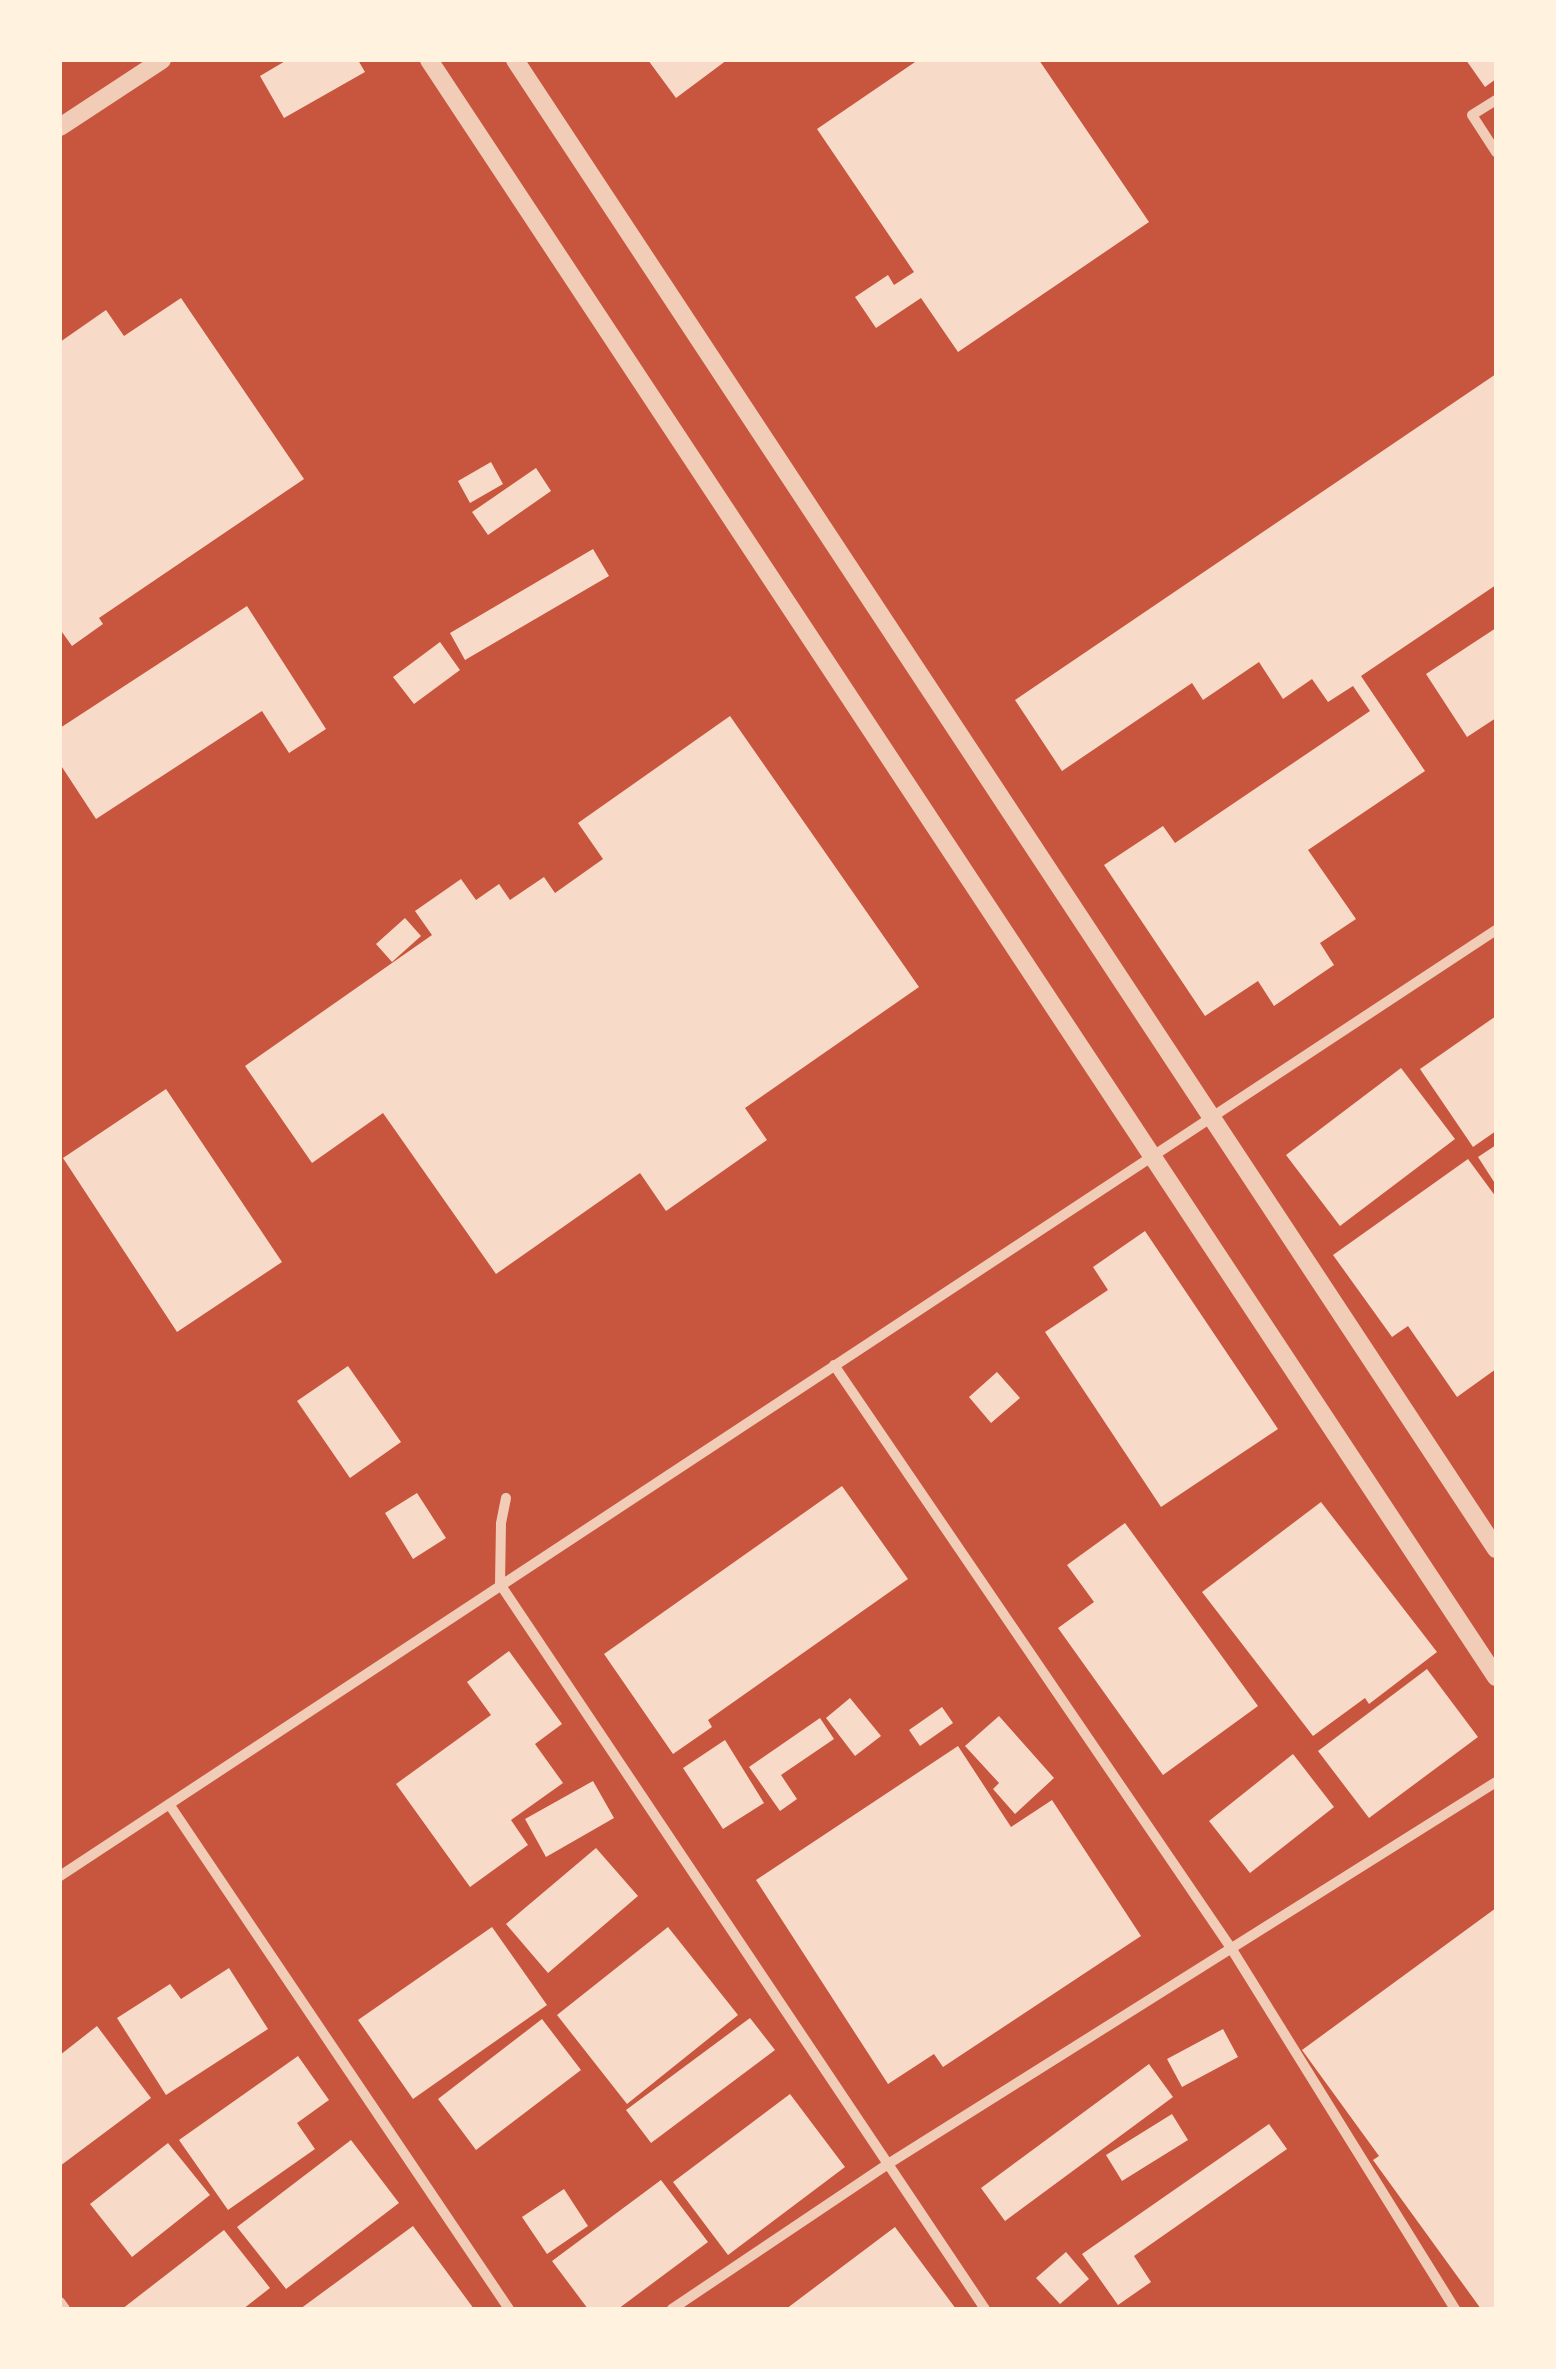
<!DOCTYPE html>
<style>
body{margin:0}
#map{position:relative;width:1556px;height:2369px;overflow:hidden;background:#c8553d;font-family:"Noto Sans",sans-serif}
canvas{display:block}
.frame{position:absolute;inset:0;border:62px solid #fff3e0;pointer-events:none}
</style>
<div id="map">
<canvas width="1556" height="2369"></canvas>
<div class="frame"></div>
</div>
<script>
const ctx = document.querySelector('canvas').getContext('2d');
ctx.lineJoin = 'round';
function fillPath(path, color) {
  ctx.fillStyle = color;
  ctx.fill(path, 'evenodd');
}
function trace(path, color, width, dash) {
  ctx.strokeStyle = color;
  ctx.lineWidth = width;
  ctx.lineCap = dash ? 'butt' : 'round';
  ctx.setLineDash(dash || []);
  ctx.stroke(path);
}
const building = new Path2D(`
 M 287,60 L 358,60 L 365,72 L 284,118 L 260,76 Z
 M 648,60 L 727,60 L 676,98 Z
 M 918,60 L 1039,60 L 1149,222 L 958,352 L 921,298 L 876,328 L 855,297 L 888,275 L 894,285 L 914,272 L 817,129 Z
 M 1466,60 L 1496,60 L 1496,79 L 1485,87 Z
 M 181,298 L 304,479 L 99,618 L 103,624 L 72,646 L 62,632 L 60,634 L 60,342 L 106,310 L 124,336 Z
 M 1496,374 L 1496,585 L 1361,676 L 1425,771 L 1308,850 L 1356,919 L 1320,943 L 1334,965 L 1274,1006 L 1258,981 L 1205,1016 L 1104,865 L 1163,826 L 1175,843 L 1370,711 L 1353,686 L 1328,702 L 1312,679 L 1283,699 L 1259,662 L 1203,700 L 1192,683 L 1062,771 L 1015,700 Z
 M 491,462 L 503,484 L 470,503 L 458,481 Z
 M 536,468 L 551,491 L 488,535 L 472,512 Z
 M 593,549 L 609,576 L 465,660 L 450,633 Z
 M 247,606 L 326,729 L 289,753 L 262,711 L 96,819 L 60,764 L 60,728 Z
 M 1496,628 L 1496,718 L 1467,737 L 1426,674 Z
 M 440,642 L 460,670 L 414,704 L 393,677 Z
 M 730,716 L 919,987 L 745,1108 L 767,1140 L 666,1211 L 640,1173 L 496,1274 L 383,1113 L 312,1163 L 245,1066 L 432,935 L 415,911 L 461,879 L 476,900 L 499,884 L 510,900 L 544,877 L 555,893 L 603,859 L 578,823 Z
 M 405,918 L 421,936 L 392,962 L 376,944 Z
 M 1496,1016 L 1496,1131 L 1473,1147 L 1420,1069 Z
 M 1401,1068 L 1455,1139 L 1340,1226 L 1286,1155 Z
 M 166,1089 L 282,1262 L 177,1332 L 63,1158 Z
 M 1496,1145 L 1496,1185 L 1478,1157 Z
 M 1468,1159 L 1496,1197 L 1496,1369 L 1457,1397 L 1408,1326 L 1392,1337 L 1333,1255 Z
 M 1145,1231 L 1278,1429 L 1161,1507 L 1045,1332 L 1108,1290 L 1093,1267 Z
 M 348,1366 L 401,1442 L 350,1478 L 297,1401 Z
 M 997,1372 L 1020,1398 L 991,1423 L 969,1397 Z
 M 842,1486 L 908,1579 L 708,1720 L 712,1727 L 673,1754 L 604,1654 Z
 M 417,1493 L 446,1538 L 413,1559 L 385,1513 Z
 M 1321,1502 L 1437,1652 L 1369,1704 L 1365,1698 L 1313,1736 L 1202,1592 Z
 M 1125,1523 L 1258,1706 L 1163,1775 L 1058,1628 L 1094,1602 L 1067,1565 Z
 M 509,1651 L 562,1724 L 535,1744 L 563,1783 L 511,1820 L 528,1845 L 470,1887 L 396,1784 L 491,1715 L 467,1682 Z
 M 1427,1669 L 1478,1737 L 1369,1818 L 1318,1751 Z
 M 850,1698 L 881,1736 L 855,1756 L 826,1718 Z
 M 942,1707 L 953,1723 L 920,1746 L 909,1730 Z
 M 999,1716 L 1054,1778 L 1015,1814 L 993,1789 L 999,1783 L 965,1746 Z
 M 820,1718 L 834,1739 L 781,1775 L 797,1799 L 780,1811 L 749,1767 Z
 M 725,1740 L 764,1803 L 723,1829 L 683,1768 Z
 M 958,1746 L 1011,1827 L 1052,1800 L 1141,1936 L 943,2067 L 934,2054 L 888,2084 L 756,1880 Z
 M 1293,1754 L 1334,1807 L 1250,1873 L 1209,1821 Z
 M 593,1781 L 614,1818 L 546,1857 L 525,1819 Z
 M 596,1848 L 638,1896 L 548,1973 L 506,1924 Z
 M 1496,1908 L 1496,2309 L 1481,2309 L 1373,2160 L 1379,2156 L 1302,2050 Z
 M 492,1927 L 547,2005 L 413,2099 L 358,2020 Z
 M 668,1927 L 738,2015 L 627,2104 L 557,2015 Z
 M 229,1968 L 268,2029 L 166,2095 L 117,2018 L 170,1984 L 181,1999 Z
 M 750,2018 L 775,2050 L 651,2143 L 626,2110 Z
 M 542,2019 L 581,2070 L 476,2150 L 438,2099 Z
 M 97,2026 L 151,2098 L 60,2166 L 60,2055 Z
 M 1223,2029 L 1238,2057 L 1182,2087 L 1167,2059 Z
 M 298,2056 L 329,2100 L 297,2123 L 315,2149 L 228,2210 L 179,2140 Z
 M 1149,2064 L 1173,2097 L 1005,2221 L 981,2188 Z
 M 790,2094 L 845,2167 L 728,2255 L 673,2182 Z
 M 1172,2114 L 1188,2140 L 1122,2181 L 1106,2155 Z
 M 1269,2124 L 1287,2149 L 1134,2256 L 1151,2282 L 1118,2305 L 1082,2254 Z
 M 351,2140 L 399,2203 L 286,2289 L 237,2227 Z
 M 168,2143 L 210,2195 L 132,2257 L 90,2204 Z
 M 661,2180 L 708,2242 L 618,2309 L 588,2309 L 552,2261 Z
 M 564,2189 L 588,2226 L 547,2254 L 522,2217 Z
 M 413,2226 L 474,2309 L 300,2309 Z
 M 895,2227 L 956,2309 L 786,2309 Z
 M 224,2230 L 270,2288 L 243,2309 L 122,2309 Z
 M 1066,2252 L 1089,2279 L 1060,2304 L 1036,2278 Z`);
const minor = new Path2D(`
 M 1496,100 L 1472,115 L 1496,152
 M 834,1365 L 1231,1948 L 1455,2309
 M 506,1498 L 501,1523 L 500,1584 L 985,2309
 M 169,1804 L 509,2309
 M 60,1876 L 1496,930
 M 60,2302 L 65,2309
 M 672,2309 L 888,2164 L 1496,1782`);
const tertiary = new Path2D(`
 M 429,60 L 1496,1677
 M 515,60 L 1496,1549
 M 60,127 L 162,60`);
fillPath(building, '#f7dbc8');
trace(minor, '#f1ccb7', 10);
trace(tertiary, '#f1ccb7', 18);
</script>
